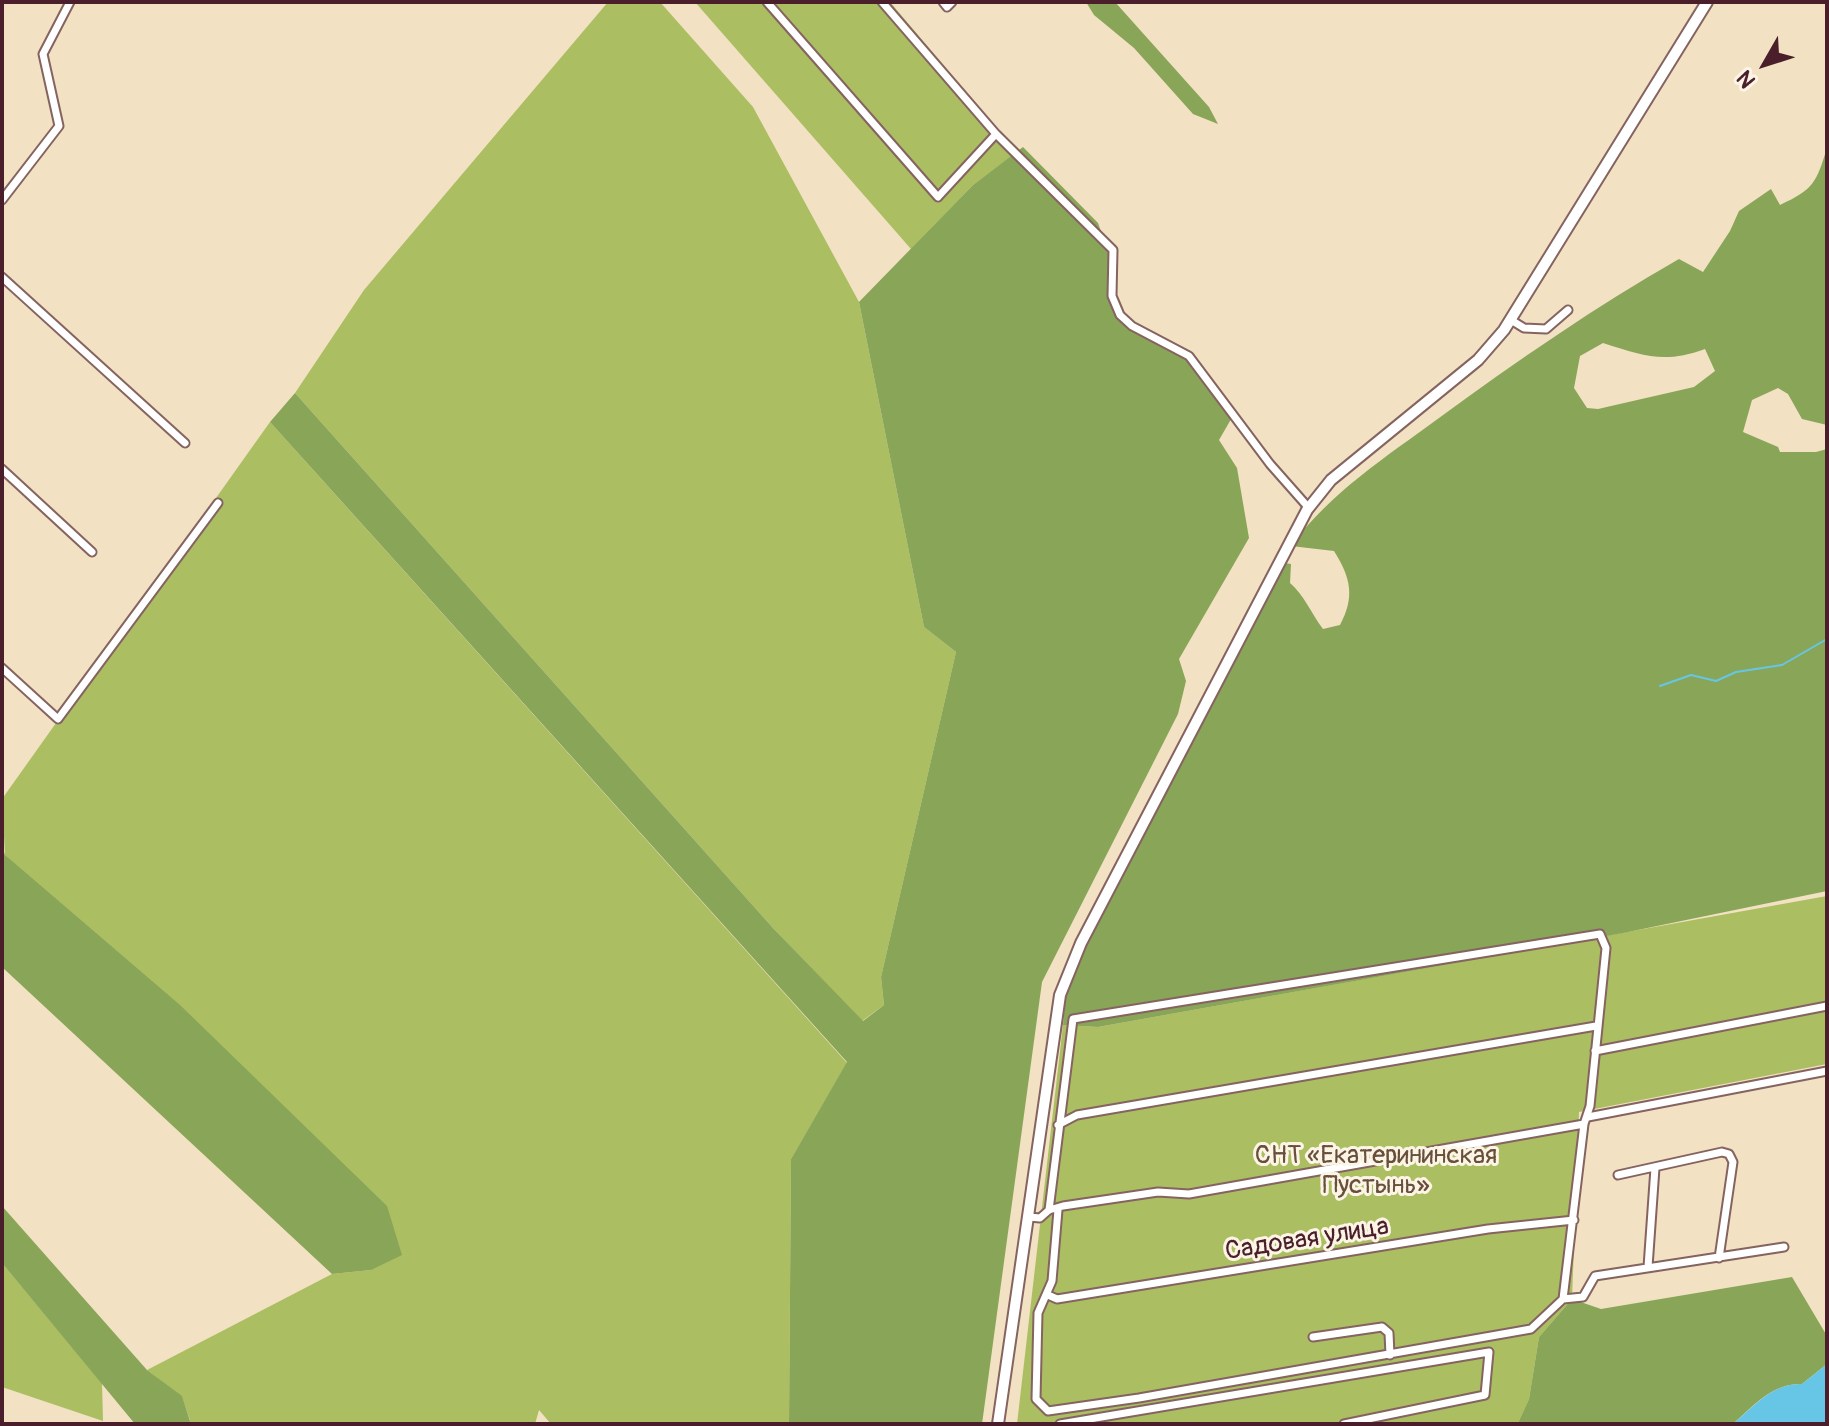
<!DOCTYPE html>
<meta charset="utf-8">
<style>
body{margin:0}
#map{position:relative;width:1829px;height:1426px;overflow:hidden;background:#f2e1c2;font-family:Pangolin,sans-serif}
canvas{display:block}
.frame{position:absolute;inset:0;border:4px solid #4a1f2b;pointer-events:none}
.north{position:absolute;left:1725px;top:24px;width:80px;height:80px;-webkit-text-stroke:6px #fcf5e5;paint-order:stroke;rotate:231deg;font-size:22px;font-weight:700;line-height:32px;text-align:center;color:#4a1f2b}
.north::after{content:'';display:block;margin:auto;width:28px;height:36px;background:#4a1f2b;clip-path:polygon(50% 0,100% 100%,50% 72%,0 100%)}
</style>
<div id="map">
<canvas width="1829" height="1426"></canvas>
<div class="frame"></div>
<div class="north">N</div>
</div>
<script>
const ctx = document.querySelector('canvas').getContext('2d');
ctx.lineJoin = 'round';
function fillPath(path, color) {
  ctx.fillStyle = color;
  ctx.fill(path, 'evenodd');
}
function trace(path, color, width, dash) {
  ctx.strokeStyle = color;
  ctx.lineWidth = width;
  ctx.lineCap = dash ? 'butt' : 'round';
  ctx.setLineDash(dash || []);
  ctx.stroke(path);
}
function label(font, color, halo, rows, align = 'center') {
  ctx.font = font + ' Pangolin,sans-serif';
  ctx.lineWidth = 6;
  ctx.setLineDash([]);
  ctx.textBaseline = 'middle';
  ctx.strokeStyle = halo;
  ctx.fillStyle = color;
  for (const [text, x, y, turn = 0] of rows) {
    ctx.save();
    ctx.translate(x, y);
    ctx.rotate((+turn || 0) * Math.PI / 180);
    ctx.textAlign = isNaN(turn) ? turn : align;
    if (halo) ctx.strokeText(text, 0, 0);
    ctx.fillText(text, 0, 0);
    ctx.restore();
  }
}
const green = new Path2D(`
 M 608,2 L 660,2 L 753,107 L 859,302 L 924,627 L 956,652 L 881,977 L 884,1005 L 862,1021 L 773,928 L 295,393 L 364,290 Z
 M 695,2 L 890,2 L 1017,152 L 973,185 L 911,249 Z
 M 270,422 L 847,1063 L 791,1159 L 789,1424 L 551,1424 L 539,1410 L 535,1424 L 187,1424 L 190,1420 L 182,1397 L 147,1370 L 332,1274 L 371,1270 L 5,855 L 2,799 Z
 M 1827,896 L 1827,1064 L 1579,1112 L 1572,1299 L 1539,1337 L 1529,1399 L 1518,1423 L 1017,1424 L 1063,1025 L 1098,1027 Z
 M 2,1263 L 102,1383 L 103,1421 L 2,1387 Z`);
const forest = new Path2D(`
 M 1086,2 L 1115,2 L 1209,107 L 1218,124 L 1193,114 L 1134,48 L 1094,15 Z
 M 1023,147 L 1098,223 L 1109,254 L 1112,297 L 1133,328 L 1187,358 L 1234,414 L 1219,440 L 1237,468 L 1249,538 L 1179,659 L 1186,681 L 1178,714 L 1042,982 L 982,1424 L 789,1424 L 791,1159 L 847,1062 L 270,422 L 295,393 L 773,928 L 863,1021 L 884,1005 L 881,977 L 956,652 L 924,627 L 859,302 L 973,185 Z
 M 1827,148 L 1827,425 L 1802,419 L 1788,394 L 1778,388 L 1752,400 L 1743,432 L 1778,447 L 1780,452 L 1816,452 L 1827,449 L 1827,891 L 1623,933 L 1098,1027 L 1063,1025 L 1066,989 L 1077,959 L 1284,563 L 1291,564 L 1290,583 C 1304,595 1311,613 1323,629 L 1340,625 C 1355,597 1351,578 1334,551 L 1291,546 C 1331,492 1386,457 1439,418 C 1517,361 1595,307 1679,259 L 1703,272 L 1730,231 L 1739,211 L 1771,189 L 1780,205 C 1814,189 1816,183 1827,148 ZM 1603,343 C 1644,356 1664,364 1705,349 L 1715,371 L 1694,387 L 1598,409 L 1587,408 L 1574,388 L 1580,356 Z
 M 2,846 L 5,855 L 180,1005 L 387,1206 L 402,1255 L 371,1270 L 332,1274 L 2,967 Z
 M 2,1206 L 147,1370 L 182,1396 L 190,1421 L 187,1424 L 135,1424 L 2,1263 Z
 M 1792,1277 L 1827,1336 L 1827,1364 L 1802,1384 C 1773,1383 1754,1405 1733,1424 L 1514,1424 L 1518,1423 L 1529,1399 L 1539,1337 L 1572,1299 L 1601,1309 Z`);
const water = new Path2D(`
 M 1827,1364 L 1827,1424 L 1733,1424 C 1755,1405 1773,1383 1802,1384 Z`);
const stream = new Path2D(`
 M 1660,686 L 1691,675 L 1716,681 L 1736,672 L 1782,665 L 1827,639`);
const street = new Path2D(`
 M 767,2 L 938,197 L 996,134
 M 882,2 L 996,134 L 1113,250 L 1112,296 L 1120,315 L 1132,326 L 1189,356 L 1270,464 L 1308,507
 M 943,2 L 947,7 L 952,2
 M 2,200 L 59,126 L 43,54 L 70,2
 M 2,277 L 185,443
 M 1511,320 L 1524,328 L 1546,329 L 1568,310
 M 2,469 L 92,552
 M 2,668 L 58,719 L 218,503
 M 1595,1051 L 1827,1006
 M 1588,1117 L 1827,1071
 M 1058,1125 L 1077,1115 L 1596,1026
 M 1618,1175 L 1722,1152 L 1729,1154 L 1733,1162 L 1719,1258
 M 1049,1210 L 1073,1019 L 1600,934 L 1606,948 L 1590,1106 L 1584,1124 L 1563,1299 L 1531,1329 L 1139,1398 L 1048,1411 L 1036,1399 L 1038,1313 L 1052,1281 L 1058,1210
 M 1029,1217 L 1040,1218 L 1049,1210 L 1063,1206 L 1158,1192 L 1189,1194 L 1584,1124
 M 1648,1267 L 1655,1168
 M 1048,1295 L 1057,1299 L 1488,1229 L 1574,1220
 M 1563,1299 L 1583,1297 L 1595,1276 L 1784,1247
 M 1313,1337 L 1382,1327 L 1389,1333 L 1390,1355
 M 1060,1424 L 1489,1352 L 1485,1395 L 1344,1424`);
const secondary = new Path2D(`
 M 998,1424 L 1060,995 L 1081,943 L 1307,510 L 1331,480 L 1478,360 L 1504,330 L 1707,2`);
const parkNames = [
 ["СНТ «Екатерининская",1376,1156],
 ["Пустынь»",1376,1186]
];
const streetNames = [
 ["Садовая улица",1307,1240,-9]
];
fillPath(green, '#abbe62');
fillPath(forest, '#88a558');
fillPath(water, '#67c6e5');
trace(stream, '#67c6e5', 2);
trace(street, '#856360', 11);
trace(secondary, '#856360', 14);
trace(street, '#fff', 7);
trace(secondary, '#fff', 10);
label('26px', '#674f3c', '#fcf5e5', parkNames);
label('26px', '#4a1f2b', '#fcf5e5', streetNames);
</script>
